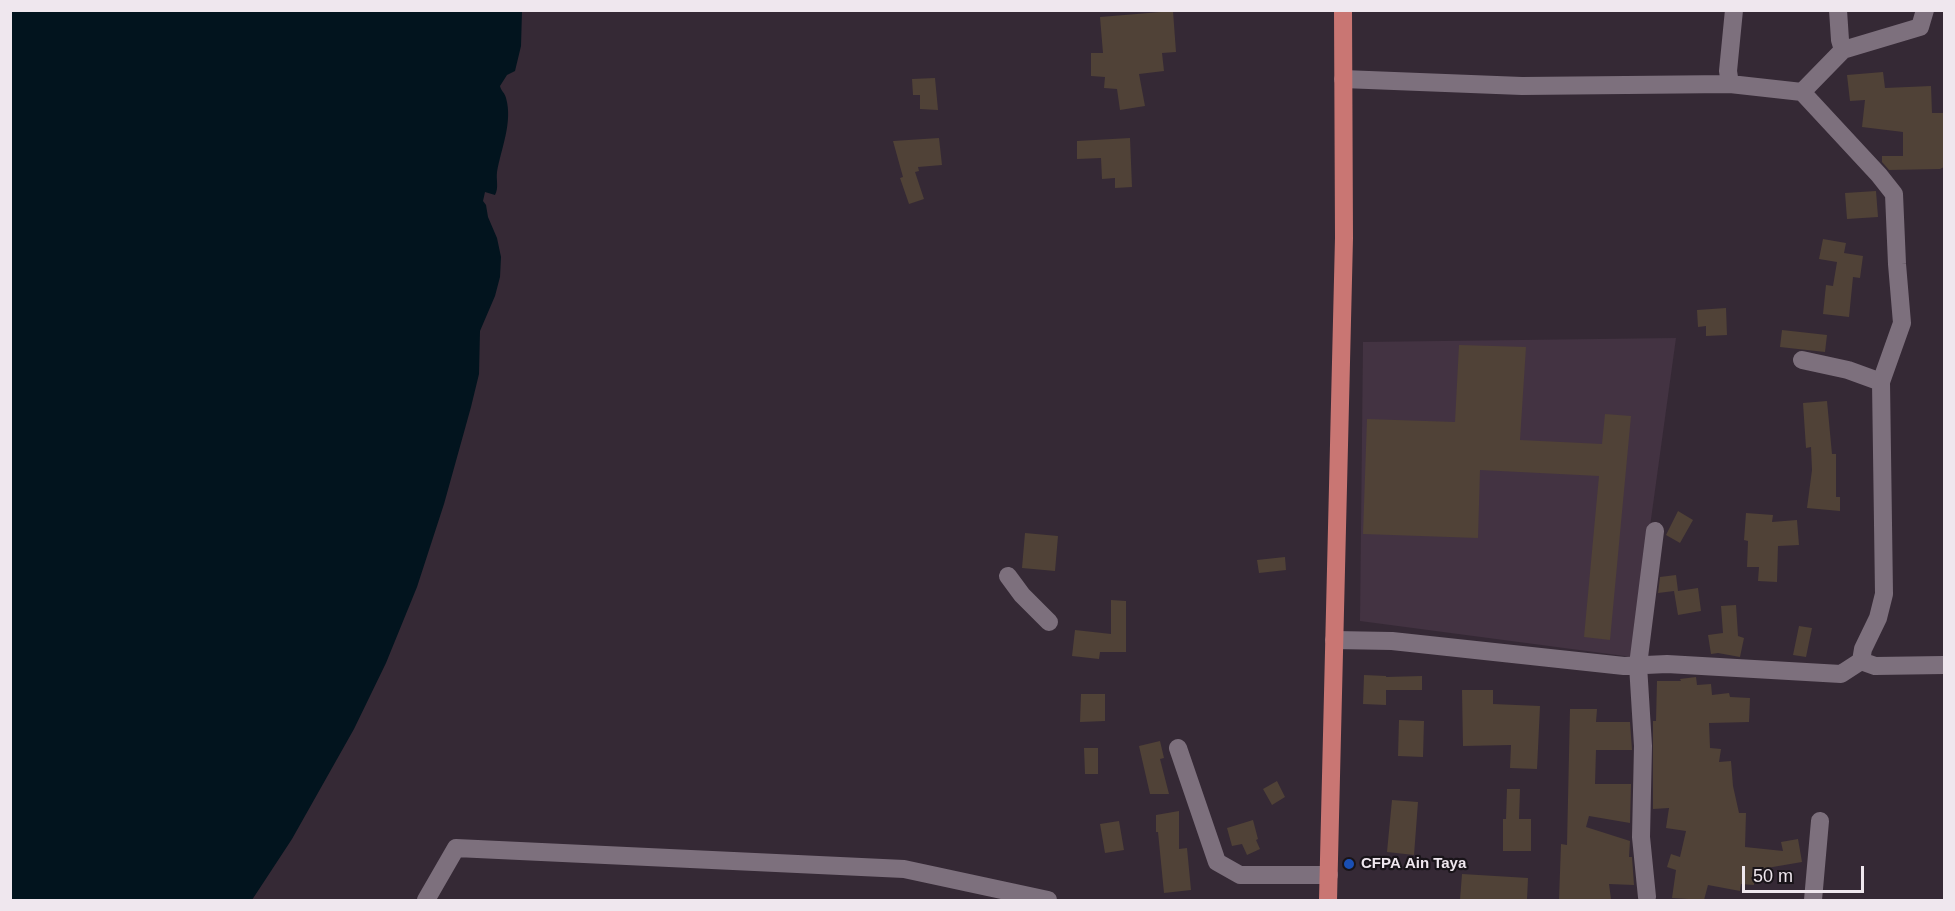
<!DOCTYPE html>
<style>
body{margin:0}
#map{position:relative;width:1955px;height:911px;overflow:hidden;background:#352935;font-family:Helvetica,sans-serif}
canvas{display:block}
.frame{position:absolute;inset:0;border:12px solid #efe7ee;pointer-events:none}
.scale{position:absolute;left:1742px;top:866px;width:122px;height:27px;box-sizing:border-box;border:3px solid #efe7ee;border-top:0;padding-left:8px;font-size:18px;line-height:21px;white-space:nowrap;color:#efe7ee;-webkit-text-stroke:4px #191419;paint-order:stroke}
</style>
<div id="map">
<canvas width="1955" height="911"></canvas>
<div class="frame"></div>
<div class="scale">50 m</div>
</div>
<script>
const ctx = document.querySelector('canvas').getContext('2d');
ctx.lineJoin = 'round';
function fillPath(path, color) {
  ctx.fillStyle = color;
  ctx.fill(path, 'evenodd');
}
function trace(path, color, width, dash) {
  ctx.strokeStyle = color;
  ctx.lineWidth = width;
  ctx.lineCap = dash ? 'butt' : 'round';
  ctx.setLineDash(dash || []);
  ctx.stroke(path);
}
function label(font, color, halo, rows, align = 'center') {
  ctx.font = font + ' Helvetica,sans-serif';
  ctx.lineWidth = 4.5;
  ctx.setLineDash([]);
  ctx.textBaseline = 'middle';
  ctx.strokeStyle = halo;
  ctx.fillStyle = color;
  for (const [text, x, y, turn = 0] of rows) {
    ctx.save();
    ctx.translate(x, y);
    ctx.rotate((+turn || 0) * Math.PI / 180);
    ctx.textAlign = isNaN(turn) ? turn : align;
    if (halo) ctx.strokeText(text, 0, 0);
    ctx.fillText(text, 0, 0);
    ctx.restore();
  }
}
const built = new Path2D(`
 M 1676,338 L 1632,657 L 1360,621 L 1363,342 Z`);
const water = new Path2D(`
 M 10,11 L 522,11 L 521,46 L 515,71 L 507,75 L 500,86 C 501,91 505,93 506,98 C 513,122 501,149 497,172 C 496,180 499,188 495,195 L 485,192 L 483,201 L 486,205 L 488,217 L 497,238 L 501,257 L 500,277 L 495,296 L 480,331 L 479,374 L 471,407 L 444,504 L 417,587 L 386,663 L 354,729 L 292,839 L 252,900 L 11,900 Z`);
const building = new Path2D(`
 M 1173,11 L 1176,52 L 1162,53 L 1164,71 L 1139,74 L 1145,106 L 1120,110 L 1117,89 L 1104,88 L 1105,77 L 1091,76 L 1091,53 L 1103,53 L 1100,17 Z
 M 1883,72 L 1885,88 L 1931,86 L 1932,113 L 1944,113 L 1944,167 L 1940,169 L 1889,170 L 1882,162 L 1882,156 L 1903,156 L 1903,132 L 1862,127 L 1865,100 L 1850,101 L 1847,75 Z
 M 935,78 L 938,110 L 920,109 L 920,95 L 913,95 L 912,79 Z
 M 939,138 L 942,165 L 918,167 L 919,171 L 915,172 L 924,199 L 909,204 L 900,178 L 903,177 L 893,141 Z
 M 1130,138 L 1132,187 L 1115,188 L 1115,178 L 1102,179 L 1101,158 L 1077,159 L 1077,141 Z
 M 1876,191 L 1878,217 L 1847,219 L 1845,193 Z
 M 1823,239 L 1846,243 L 1844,253 L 1863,256 L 1860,278 L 1853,277 L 1849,317 L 1823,314 L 1826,285 L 1833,286 L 1837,262 L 1819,259 Z
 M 1726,308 L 1727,335 L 1706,336 L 1706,326 L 1698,327 L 1697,310 Z
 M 1782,330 L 1827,335 L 1825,352 L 1780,347 Z
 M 1459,345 L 1526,347 L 1520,440 L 1602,444 L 1605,414 L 1631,416 L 1610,640 L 1584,637 L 1599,476 L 1480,470 L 1478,538 L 1363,534 L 1367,419 L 1455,422 Z
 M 1827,401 L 1832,454 L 1836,454 L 1836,497 L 1840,497 L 1840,511 L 1807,508 L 1812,470 L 1811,447 L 1806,448 L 1803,403 Z
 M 1678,511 L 1693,520 L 1680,543 L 1666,535 Z
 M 1746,513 L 1773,515 L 1772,522 L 1797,520 L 1799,545 L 1778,546 L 1777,582 L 1758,581 L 1759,567 L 1747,567 L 1748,541 L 1744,540 Z
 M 1025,533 L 1058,536 L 1055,571 L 1022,568 Z
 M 1285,557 L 1286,570 L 1259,573 L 1257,560 Z
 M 1676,575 L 1678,591 L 1698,588 L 1701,611 L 1678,615 L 1674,591 L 1658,593 L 1660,577 Z
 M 1111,600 L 1126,601 L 1126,652 L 1100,652 L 1099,659 L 1072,656 L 1075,630 L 1111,634 Z
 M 1736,605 L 1738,636 L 1744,638 L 1740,657 L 1718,653 L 1711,654 L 1708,635 L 1723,633 L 1721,606 Z
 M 1799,626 L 1812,628 L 1806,657 L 1793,655 Z
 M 1364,675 L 1386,676 L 1386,677 L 1422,676 L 1422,690 L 1386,690 L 1386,705 L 1363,704 Z
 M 1696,677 L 1697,685 L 1711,684 L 1712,695 L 1729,693 L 1730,697 L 1750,698 L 1749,722 L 1709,723 L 1710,748 L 1721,749 L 1719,762 L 1731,761 L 1733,786 L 1739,813 L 1746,813 L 1745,847 L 1783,851 L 1781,842 L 1798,839 L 1802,862 L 1755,870 L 1754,885 L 1741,884 L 1740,891 L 1708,885 L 1704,900 L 1672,898 L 1676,870 L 1667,867 L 1671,854 L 1680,857 L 1686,831 L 1666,828 L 1669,808 L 1653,809 L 1653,721 L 1656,721 L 1657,681 L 1681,681 L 1680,679 Z
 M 1462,690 L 1493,690 L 1493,704 L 1540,706 L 1537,769 L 1510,768 L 1511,745 L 1463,746 Z
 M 1081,694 L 1105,694 L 1105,721 L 1080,722 Z
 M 1570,709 L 1597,709 L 1596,722 L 1630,722 L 1632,750 L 1596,750 L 1595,784 L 1631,784 L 1630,823 L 1589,816 L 1586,827 L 1630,841 L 1629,857 L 1632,857 L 1634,885 L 1609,884 L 1611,899 L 1559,900 L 1561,844 L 1567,845 Z
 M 1399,720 L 1424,721 L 1423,757 L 1398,756 Z
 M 1160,741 L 1164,758 L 1160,759 L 1169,794 L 1150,794 L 1139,746 Z
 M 1084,748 L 1098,748 L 1098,774 L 1085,774 Z
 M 1277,781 L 1285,797 L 1272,805 L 1263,789 Z
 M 1507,789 L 1520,789 L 1519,819 L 1531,819 L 1531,851 L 1503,851 L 1503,819 L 1506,819 Z
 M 1392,800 L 1418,802 L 1414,855 L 1387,852 Z
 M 1179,811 L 1179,849 L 1187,848 L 1191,890 L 1164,893 L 1158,832 L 1156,832 L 1156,815 Z
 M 1253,820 L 1258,839 L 1256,840 L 1260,849 L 1247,855 L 1242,844 L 1232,846 L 1227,828 Z
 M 1119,821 L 1124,850 L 1105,853 L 1100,824 Z
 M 1462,874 L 1528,878 L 1527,900 L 1460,900 Z`);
const minor = new Path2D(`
 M 1838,10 L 1840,40 L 1843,50
 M 1730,84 L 1728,71 L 1734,10
 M 1802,92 L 1843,50 L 1920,27 L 1925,10
 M 1802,360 L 1848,370 L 1881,382
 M 1008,576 L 1022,595 L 1049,622
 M 1334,640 L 1392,641 L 1624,666 L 1667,664 L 1841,674 L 1861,661 L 1863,649 L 1878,618 L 1884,594 L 1881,382 L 1902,323 L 1897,264 L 1894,194 L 1879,175 L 1802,92 L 1730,84 L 1522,86 L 1343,79
 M 1861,661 L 1875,666 L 1944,665
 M 1178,748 L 1217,862 L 1240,875 L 1329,875
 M 1647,897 L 1641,837 L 1643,746 L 1638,665 L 1655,531
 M 426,900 L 456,848 L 904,869 L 1048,900
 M 1813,900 L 1820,821`);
const major = new Path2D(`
 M 1328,900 L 1344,238 L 1343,10`);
const markers = [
 [1349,864,6,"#1a4fb4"]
];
const poiNames = [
 ["CFPA Ain Taya",1361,864]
];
fillPath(built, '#433342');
fillPath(water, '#02141e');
fillPath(building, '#504237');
trace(minor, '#7d707d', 18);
trace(major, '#c97673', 18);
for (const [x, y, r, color] of markers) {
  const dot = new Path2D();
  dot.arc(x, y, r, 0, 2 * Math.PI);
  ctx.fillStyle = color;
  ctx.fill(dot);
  trace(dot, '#191419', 2);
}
label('bold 15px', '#efe7ee', '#191419', poiNames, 'left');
</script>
